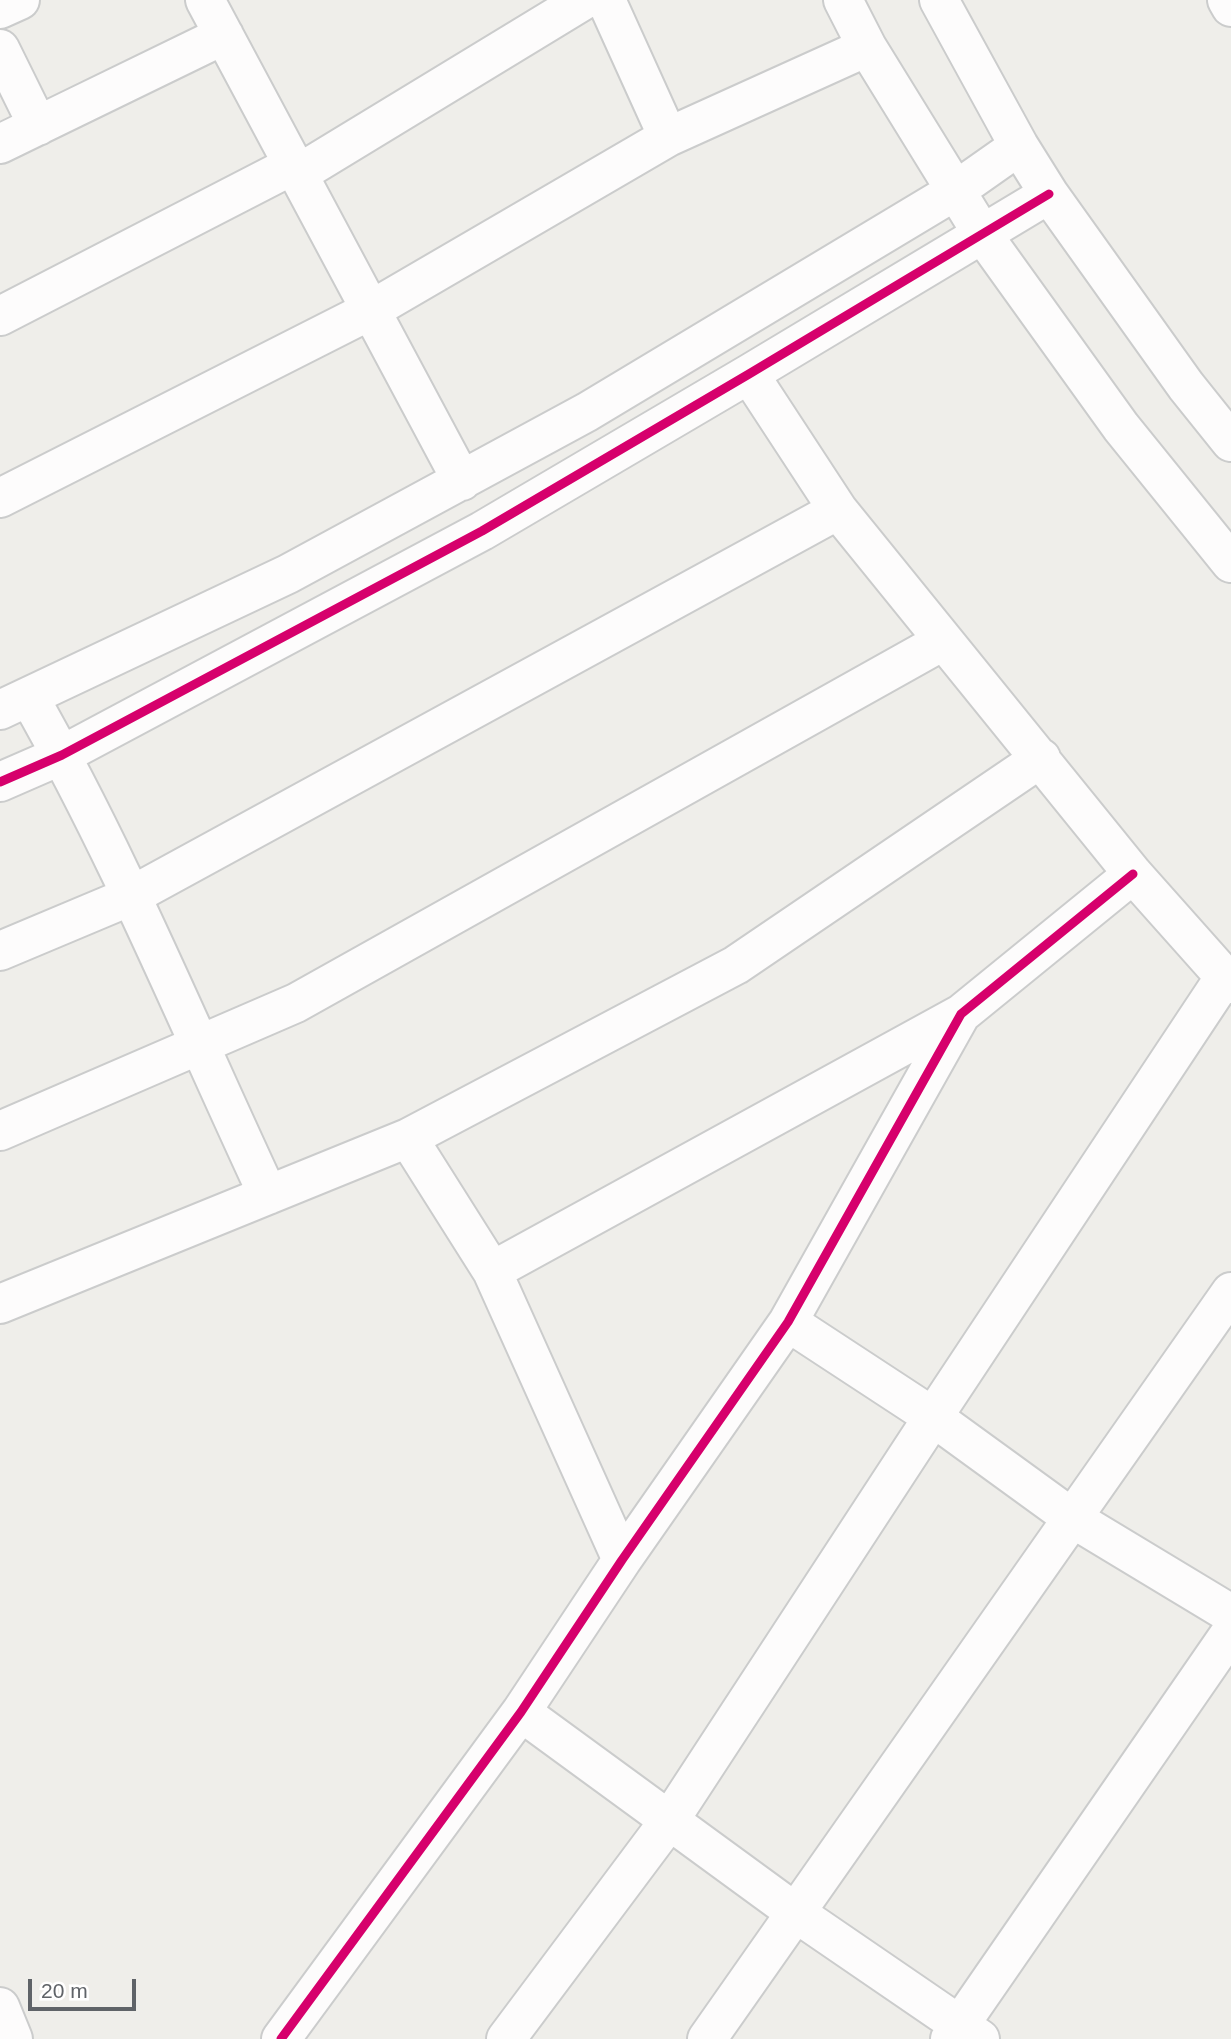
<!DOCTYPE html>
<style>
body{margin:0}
#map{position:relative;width:1231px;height:2039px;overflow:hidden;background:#efeeea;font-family:Helvetica,sans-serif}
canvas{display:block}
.scale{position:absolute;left:28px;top:1979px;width:108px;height:32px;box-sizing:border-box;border:4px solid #5f6368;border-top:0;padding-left:9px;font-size:21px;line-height:24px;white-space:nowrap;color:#5f6368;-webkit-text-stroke:5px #fff;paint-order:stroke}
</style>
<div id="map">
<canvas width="1231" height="2039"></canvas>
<div class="scale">20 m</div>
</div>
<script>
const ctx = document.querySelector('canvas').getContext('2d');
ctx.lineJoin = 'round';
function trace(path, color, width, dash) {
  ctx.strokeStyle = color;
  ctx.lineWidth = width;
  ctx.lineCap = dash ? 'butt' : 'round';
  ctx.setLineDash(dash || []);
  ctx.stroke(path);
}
const minor = new Path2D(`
 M 205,0 L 462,481
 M 606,0 L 668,137
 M 843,0 L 867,47 L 983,235 L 1121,427 L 1231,563
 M 939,0 L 1019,146 L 1049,194 L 1186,386 L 1231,442
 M 1227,0 L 1231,7
 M 0,9 L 20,0
 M 0,49 L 38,126
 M 0,144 L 224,35
 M 298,174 L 584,0
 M 0,316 L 293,165
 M 749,374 L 838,510 L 1133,874 L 1231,984
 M 0,498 L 371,310 L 668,137 L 867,47
 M 29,697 C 120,857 190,1028 268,1195
 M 0,710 L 288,574 L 587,412 L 955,191 L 1019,146
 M 0,782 L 62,755 L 482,531 L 749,374 L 1049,194
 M 0,951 L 131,896 L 838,510
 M 0,1131 L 296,1003 L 943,641
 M 408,1138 L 492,1271 L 622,1560
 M 492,1271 L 961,1014
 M 0,1304 L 408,1138 L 736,965 L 1041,758
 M 788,1322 L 933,1417 L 1072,1518 L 1231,1614
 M 521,1712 L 796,1913 L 980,2039
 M 0,2007 L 13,2039
 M 281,2039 L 521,1712 L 622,1560 L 788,1322 L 961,1014 L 1133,874
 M 506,2039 L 669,1821 L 933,1417 L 1224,978
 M 707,2039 L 1231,1292
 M 950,2039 L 1231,1632`);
const cycleway = new Path2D(`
 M 0,782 L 62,755 L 482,531 L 749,374 L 1049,194
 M 281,2039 L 521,1712 L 622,1560 L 788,1322 L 961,1014 L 1133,874`);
trace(minor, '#cbcccc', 42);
trace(minor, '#fdfcfc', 38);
trace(cycleway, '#d6006c', 9);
</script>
